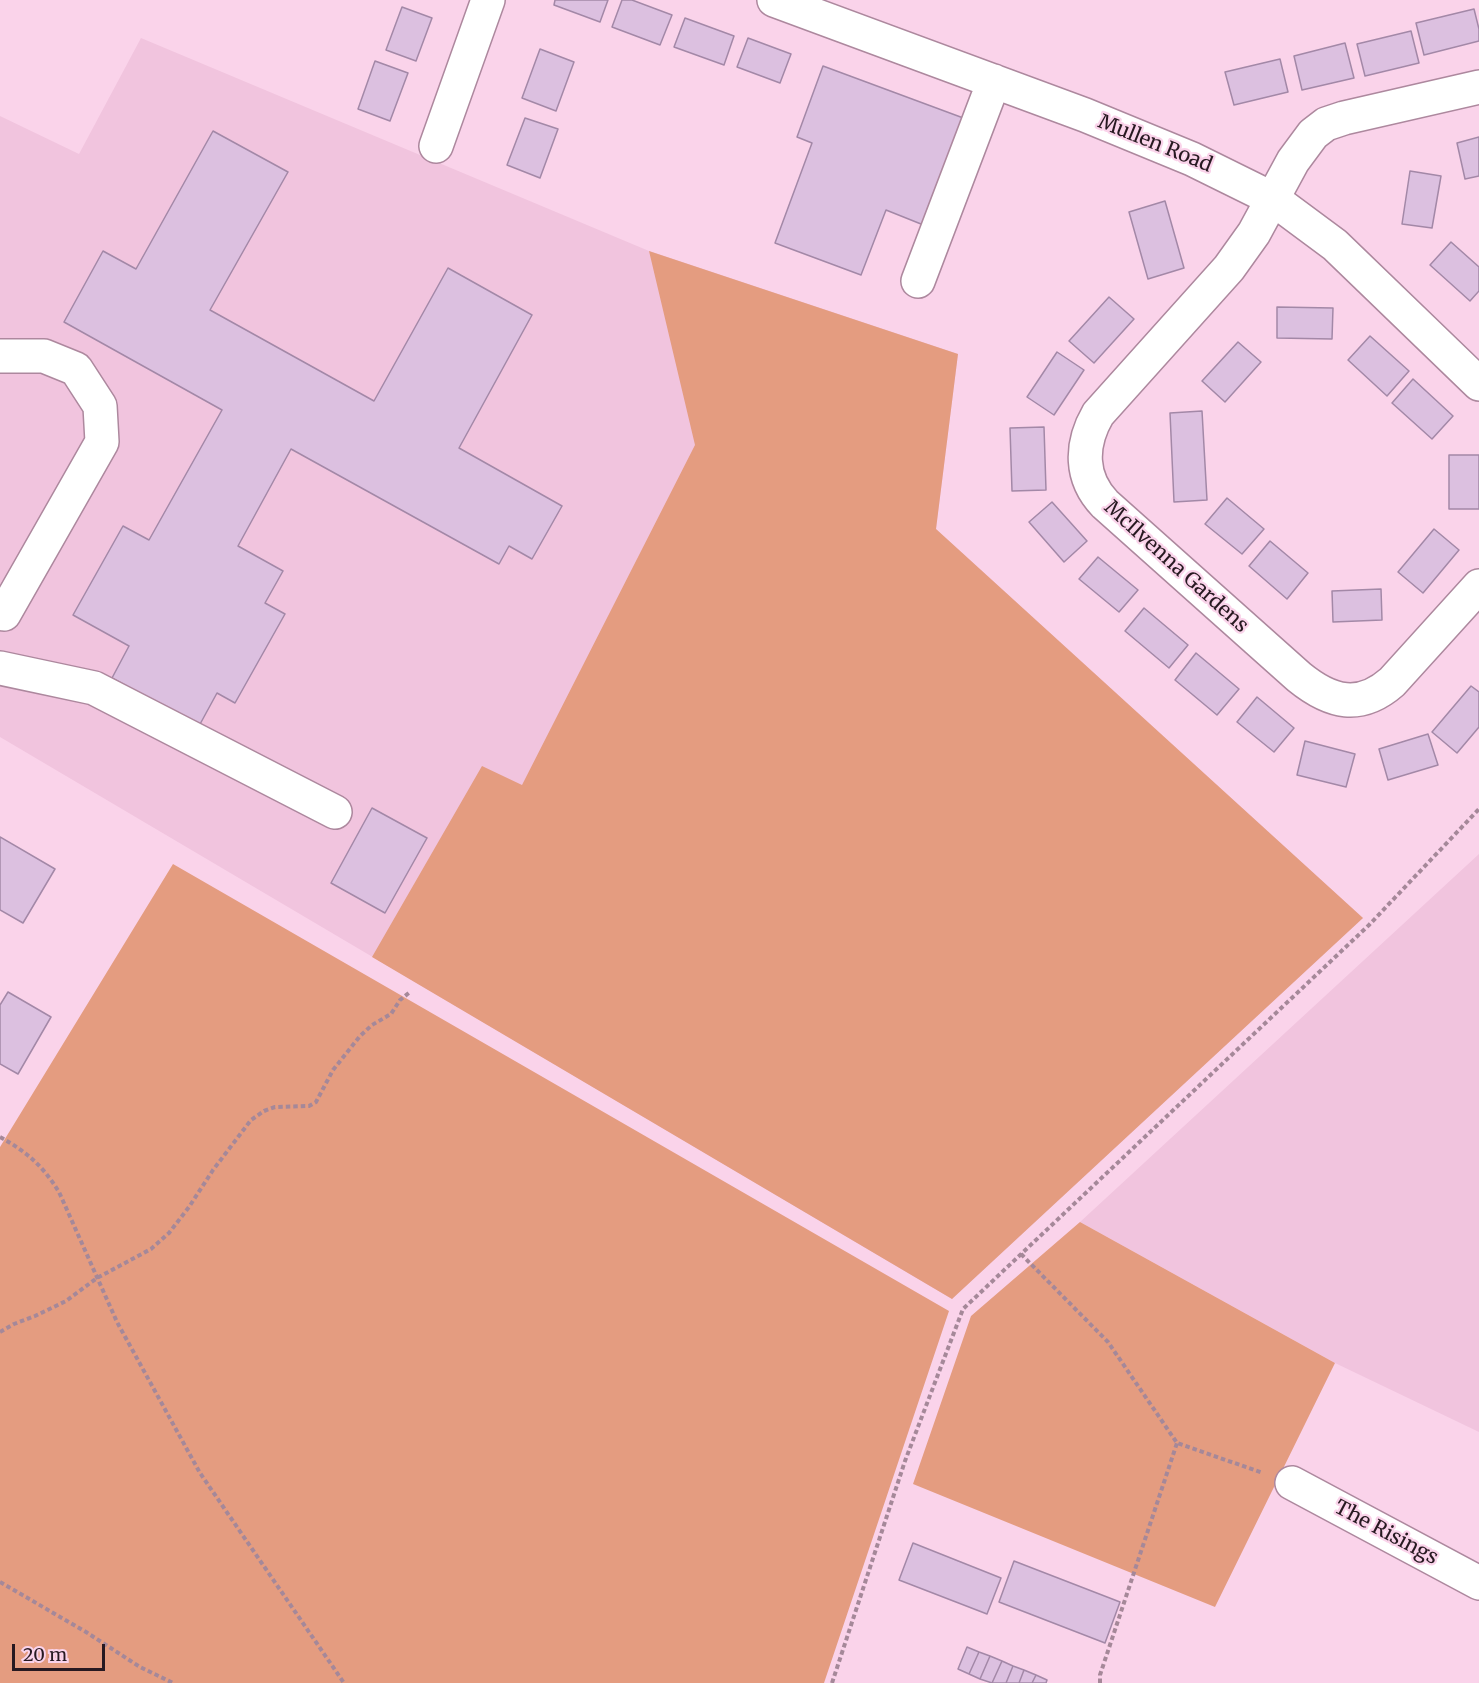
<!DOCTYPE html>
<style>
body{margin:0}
#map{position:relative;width:1479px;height:1683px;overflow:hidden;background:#fad3ea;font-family:Merriweather,serif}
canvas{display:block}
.scale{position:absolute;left:12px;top:1644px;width:93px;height:27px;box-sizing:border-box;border:3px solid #271921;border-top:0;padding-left:8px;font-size:18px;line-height:21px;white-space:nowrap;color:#271921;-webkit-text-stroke:4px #fad3ea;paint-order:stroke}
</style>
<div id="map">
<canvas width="1479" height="1683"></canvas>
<div class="scale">20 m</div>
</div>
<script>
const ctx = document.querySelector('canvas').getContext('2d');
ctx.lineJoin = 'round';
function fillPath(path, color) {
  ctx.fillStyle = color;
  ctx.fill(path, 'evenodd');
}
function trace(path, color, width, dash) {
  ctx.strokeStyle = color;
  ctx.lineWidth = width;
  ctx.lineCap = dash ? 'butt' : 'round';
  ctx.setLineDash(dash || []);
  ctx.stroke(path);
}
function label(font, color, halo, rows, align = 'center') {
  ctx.font = font + ' Merriweather,serif';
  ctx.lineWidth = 4.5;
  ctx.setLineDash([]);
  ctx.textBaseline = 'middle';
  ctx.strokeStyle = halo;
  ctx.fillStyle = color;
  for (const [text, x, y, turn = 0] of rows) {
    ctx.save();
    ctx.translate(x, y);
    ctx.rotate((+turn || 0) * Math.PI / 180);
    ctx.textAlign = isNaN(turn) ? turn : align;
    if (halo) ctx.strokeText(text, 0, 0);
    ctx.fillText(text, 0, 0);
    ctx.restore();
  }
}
const built = new Path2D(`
 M 141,38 L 649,251 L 958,354 L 936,529 L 1363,918 L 952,1299 L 0,737 L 0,116 L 79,154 Z
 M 1479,854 L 1479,1432 L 1335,1363 L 1080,1222 Z`);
const green = new Path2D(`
 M 649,251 L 958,354 L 936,529 L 1363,918 L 952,1299 L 372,957 L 482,766 L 522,785 L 695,445 Z
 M 173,864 L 949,1311 L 824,1683 L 0,1683 L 0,1147 Z
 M 1080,1222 L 1335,1363 L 1215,1607 L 913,1484 L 971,1316 Z`);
const building = new Path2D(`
 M 555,0 L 608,0 L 600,22 L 554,5 Z
 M 622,0 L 632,0 L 672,15 L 660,45 L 612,27 Z
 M 402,7 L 432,18 L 416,61 L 386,50 Z
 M 1474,9 L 1479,29 L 1479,41 L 1424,55 L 1416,23 Z
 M 685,18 L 734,36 L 724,65 L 674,47 Z
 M 1411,31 L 1419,63 L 1365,76 L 1357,44 Z
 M 748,38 L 791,54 L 780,83 L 737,67 Z
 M 1345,43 L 1354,78 L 1302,90 L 1294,56 Z
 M 540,49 L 574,62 L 556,111 L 522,98 Z
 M 1280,59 L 1288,92 L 1234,105 L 1225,72 Z
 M 375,61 L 408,73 L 390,121 L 358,109 Z
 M 823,66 L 966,119 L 926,226 L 886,210 L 861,275 L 775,243 L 812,143 L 797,137 Z
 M 525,118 L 558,129 L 540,178 L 507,165 Z
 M 213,131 L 288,172 L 210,310 L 374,401 L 448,268 L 532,315 L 459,448 L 562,506 L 532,559 L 509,546 L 499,564 L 291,449 L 238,546 L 283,571 L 265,603 L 285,614 L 235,703 L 217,693 L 199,726 L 112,678 L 129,646 L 73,615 L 123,526 L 149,540 L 222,410 L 64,322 L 103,251 L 136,269 Z
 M 1479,137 L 1479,176 L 1465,179 L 1457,143 Z
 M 1410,171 L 1441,176 L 1432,228 L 1402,224 Z
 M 1165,201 L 1184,268 L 1148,279 L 1129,212 Z
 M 1451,242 L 1479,267 L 1479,291 L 1470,301 L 1430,265 Z
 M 1109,297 L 1134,319 L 1094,363 L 1069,341 Z
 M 1277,307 L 1333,308 L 1332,339 L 1277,338 Z
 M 1370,336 L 1409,371 L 1387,396 L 1348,360 Z
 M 1238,342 L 1261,362 L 1225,402 L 1202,381 Z
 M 1057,352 L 1084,370 L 1054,415 L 1027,397 Z
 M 1413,379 L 1453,416 L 1432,439 L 1392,403 Z
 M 1202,411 L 1207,500 L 1174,502 L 1170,413 Z
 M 1044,427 L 1046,490 L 1012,491 L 1010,428 Z
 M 1449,455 L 1479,455 L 1479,509 L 1449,509 Z
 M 1227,498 L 1264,529 L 1242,554 L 1205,524 Z
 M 1052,502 L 1087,541 L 1064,562 L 1029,522 Z
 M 1434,529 L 1459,550 L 1423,593 L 1398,572 Z
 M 1270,541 L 1308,573 L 1287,599 L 1249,566 Z
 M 1098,557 L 1138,590 L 1119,612 L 1079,579 Z
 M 1381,589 L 1382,620 L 1333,622 L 1332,591 Z
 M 1144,608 L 1188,645 L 1169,668 L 1125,631 Z
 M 1196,653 L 1239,689 L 1217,715 L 1175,680 Z
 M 1471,686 L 1479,692 L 1479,727 L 1457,753 L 1432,732 Z
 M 1257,697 L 1294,728 L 1274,752 L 1237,722 Z
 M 1428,734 L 1438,765 L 1388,780 L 1379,749 Z
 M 1305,741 L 1355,754 L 1346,787 L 1297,775 Z
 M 372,808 L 427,838 L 385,913 L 331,883 Z
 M 0,837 L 55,869 L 23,923 L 0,910 Z
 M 8,992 L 51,1017 L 18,1074 L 0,1064 L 0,1005 Z
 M 913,1543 L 1001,1578 L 987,1614 L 899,1580 Z
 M 1014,1561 L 1120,1602 L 1105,1643 L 999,1602 Z
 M 967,1647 L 979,1652 L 969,1674 L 958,1669 Z
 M 979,1652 L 990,1656 L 980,1679 L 969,1674 Z
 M 990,1656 L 1002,1661 L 992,1683 L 980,1679 Z
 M 1002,1661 L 1013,1666 L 1006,1683 L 992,1683 Z
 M 1013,1666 L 1024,1670 L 1019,1683 L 1006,1683 Z
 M 1024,1670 L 1036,1675 L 1032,1683 L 1019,1683 Z
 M 1036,1675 L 1047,1680 L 1046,1683 L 1032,1683 Z`);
const path = new Path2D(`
 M 0,1137 C 27,1152 43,1166 59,1192 L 117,1322 L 200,1473 L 344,1683
 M 1021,1254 L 1108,1342 L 1177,1443 L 1263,1473
 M 0,1332 L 14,1324 L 35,1316 L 66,1301 L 97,1278 L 151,1249 L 169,1233 L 189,1207 L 213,1170 L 251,1120 L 264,1111 L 275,1107 L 309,1106 L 316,1102 L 333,1070 L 360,1036 L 372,1025 L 391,1014 L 400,1000 L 410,992
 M 0,1582 L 86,1632 L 140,1667 L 173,1683
 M 832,1683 L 905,1461 L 963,1309 L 1369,925 L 1479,809
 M 1100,1683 L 1100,1675 L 1177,1443`);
const minor = new Path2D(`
 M 774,0 L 1085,115 L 1192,159 L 1273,199 L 1335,245 L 1479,384
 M 1479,87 L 1344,118 L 1326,124 L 1313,134 L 1293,161 L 1254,233 L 1229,268 L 1098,414 C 1080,445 1080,478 1105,504 L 1299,677 C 1331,703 1360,710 1392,682 L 1479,586
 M 436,146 L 488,0
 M 918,281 L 994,81
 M 0,356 L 44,356 L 76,369 L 100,406 L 102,442 L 4,614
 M 0,668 L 94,688 L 335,812
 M 1292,1483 L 1479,1583`);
const streetNames = [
 ["Mullen Road",1155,144,22],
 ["McIlvenna Gardens",1176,567,42],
 ["The Risings",1386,1533,28]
];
fillPath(built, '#f1c4de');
fillPath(green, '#e49c80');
fillPath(building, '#dcc0e0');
trace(building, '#a388a7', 1.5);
trace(minor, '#ad889e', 36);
trace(path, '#a58899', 4, [4.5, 3]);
trace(minor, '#fff', 33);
label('20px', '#271921', '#fad3ea', streetNames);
</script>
